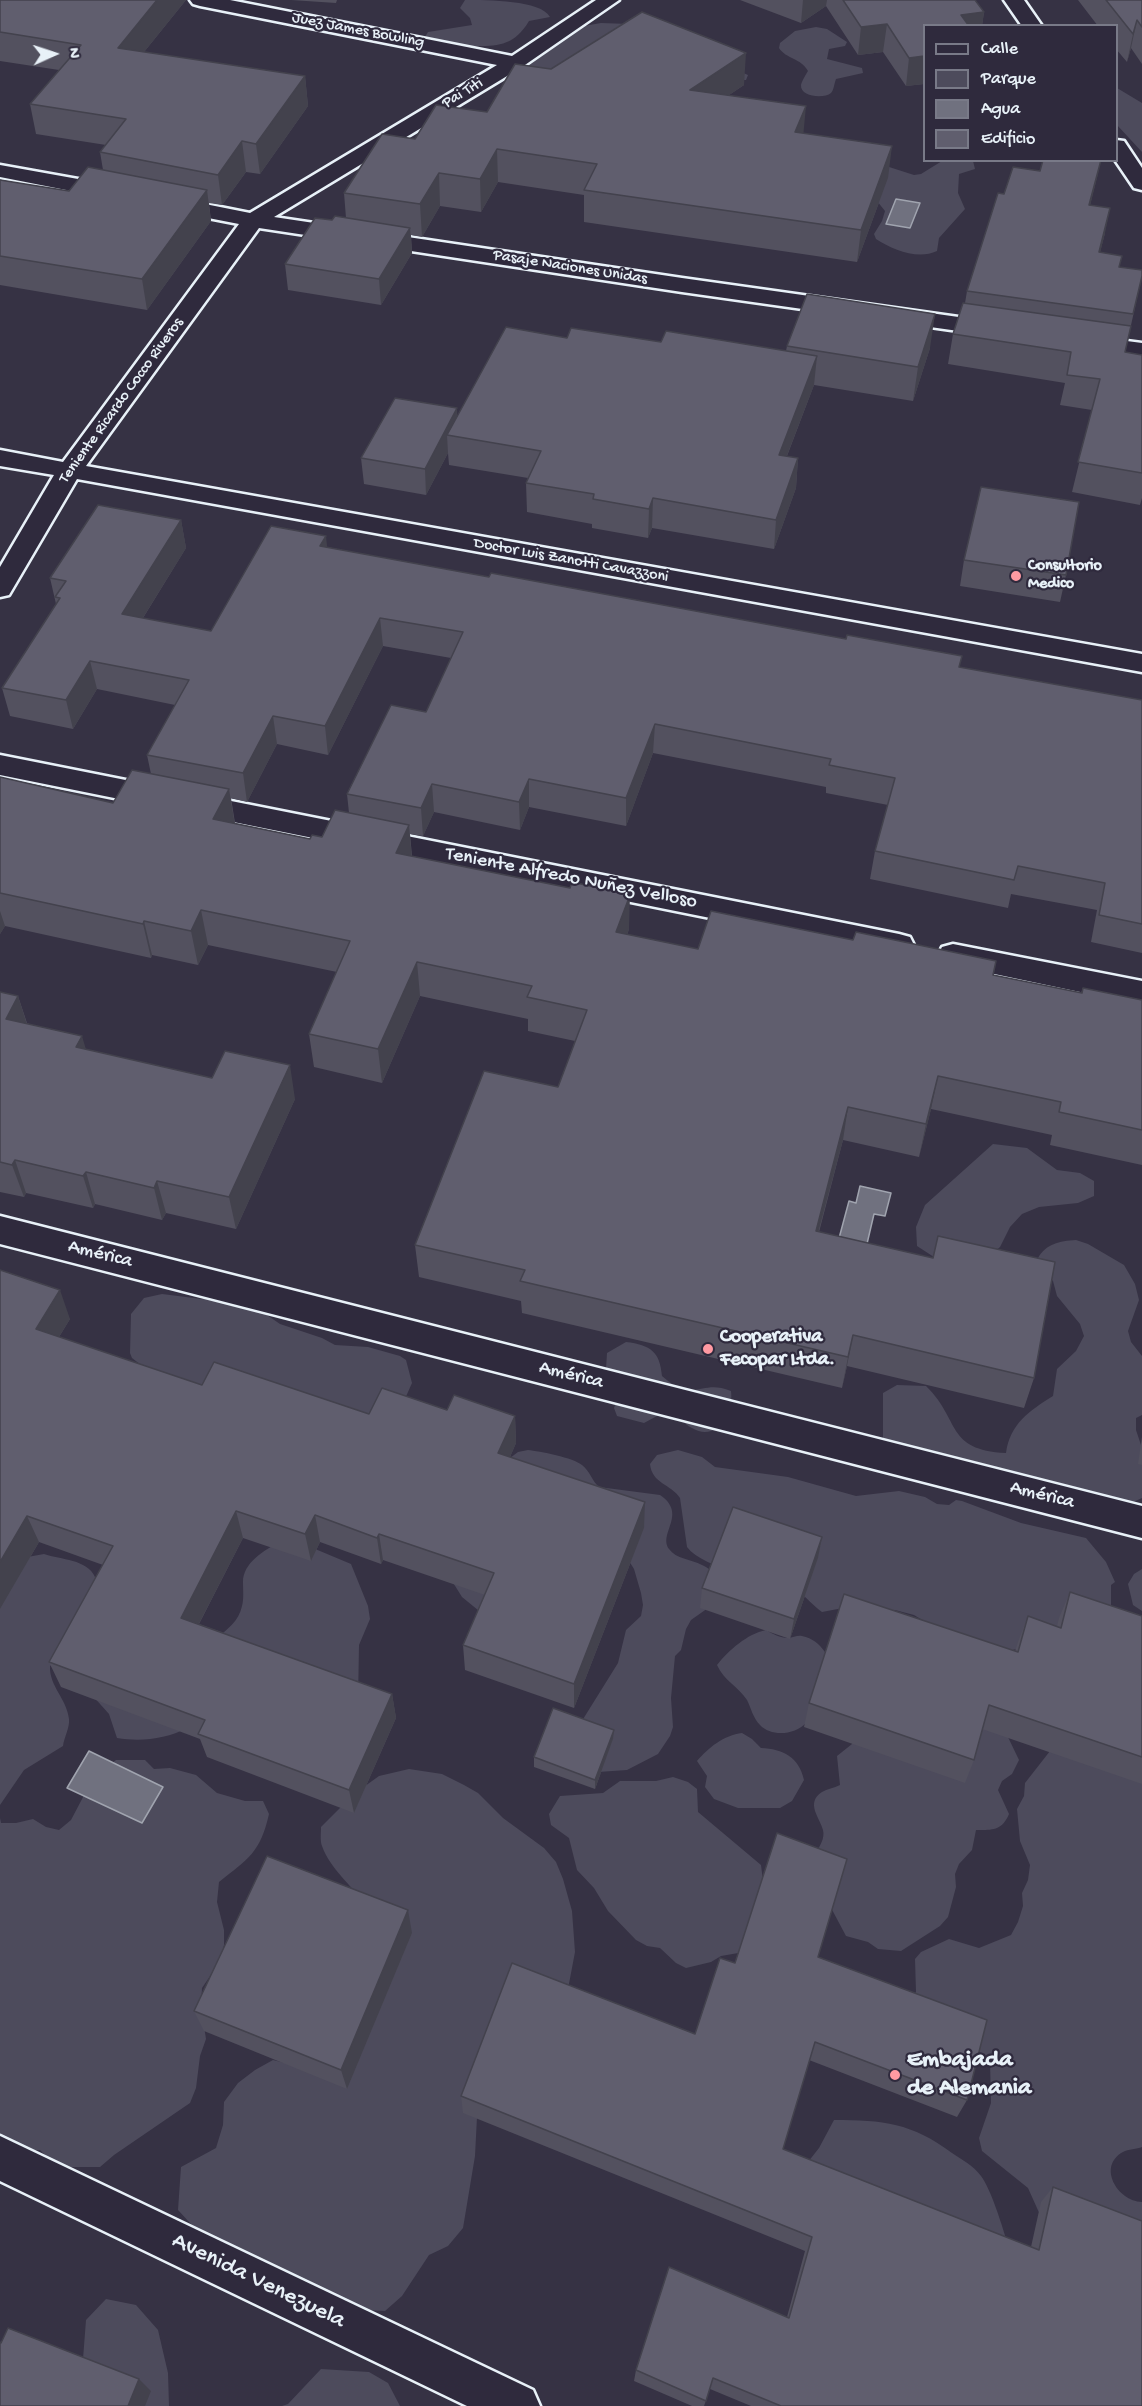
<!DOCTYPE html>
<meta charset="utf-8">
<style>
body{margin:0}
#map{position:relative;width:1142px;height:2406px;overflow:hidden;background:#363244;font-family:"Gochi Hand",sans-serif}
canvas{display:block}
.legend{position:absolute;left:923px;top:24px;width:195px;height:138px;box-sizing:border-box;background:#2f2a3d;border:2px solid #797a88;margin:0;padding:8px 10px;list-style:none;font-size:18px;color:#e8f1f8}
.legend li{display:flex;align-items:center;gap:12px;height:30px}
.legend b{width:30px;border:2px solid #797a88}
.north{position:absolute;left:24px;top:24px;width:60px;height:60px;-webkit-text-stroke:4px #2f2a3d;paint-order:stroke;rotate:87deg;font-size:16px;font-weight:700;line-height:24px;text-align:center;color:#e8f1f8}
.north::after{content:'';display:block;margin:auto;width:21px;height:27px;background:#e8f1f8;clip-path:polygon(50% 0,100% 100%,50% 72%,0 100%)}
</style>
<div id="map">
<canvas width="1142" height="2406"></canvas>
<ul class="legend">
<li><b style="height:8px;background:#2f2a3d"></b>Calle</li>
<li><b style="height:16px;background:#4d4b5c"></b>Parque</li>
<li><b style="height:16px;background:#70717f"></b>Agua</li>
<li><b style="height:16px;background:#605e6e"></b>Edificio</li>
</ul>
<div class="north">N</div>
</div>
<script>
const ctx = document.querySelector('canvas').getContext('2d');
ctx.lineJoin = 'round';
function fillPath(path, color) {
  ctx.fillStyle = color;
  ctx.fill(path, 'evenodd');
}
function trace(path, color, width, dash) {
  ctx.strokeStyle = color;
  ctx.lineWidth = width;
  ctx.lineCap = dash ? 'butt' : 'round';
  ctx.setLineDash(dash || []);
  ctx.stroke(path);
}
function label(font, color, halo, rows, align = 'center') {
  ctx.font = font + ' "Gochi Hand",sans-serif';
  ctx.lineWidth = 4.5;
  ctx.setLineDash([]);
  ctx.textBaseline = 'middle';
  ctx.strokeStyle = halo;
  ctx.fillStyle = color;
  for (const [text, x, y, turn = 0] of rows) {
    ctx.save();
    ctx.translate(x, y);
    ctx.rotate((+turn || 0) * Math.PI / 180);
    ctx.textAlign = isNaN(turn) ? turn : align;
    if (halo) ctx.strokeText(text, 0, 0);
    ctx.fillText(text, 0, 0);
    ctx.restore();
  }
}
const green = new Path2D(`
 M 465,0 C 488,0 541,0 550,17 L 529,21 C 513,48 495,46 468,46 C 454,46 443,46 430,44 L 425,37 L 428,32 L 472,25 L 470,18 L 460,8 Z
 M 601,23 L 629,24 L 748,75 L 746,80 L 719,81 L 519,69 L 584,26 Z
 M 816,27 L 827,29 L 847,42 L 845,46 L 829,49 L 827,59 L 862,68 L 863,73 L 836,79 C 834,84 834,90 831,93 C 824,99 800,97 801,85 C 802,81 806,74 808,71 C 801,58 786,59 779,48 L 780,43 L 795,31 Z
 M 1117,88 L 1142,103 L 1142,152 L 1117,125 Z
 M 942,161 L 973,161 L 975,169 L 959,174 L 958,193 L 965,209 L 939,238 L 937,251 C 918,260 893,250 876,239 L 874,234 L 882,221 L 885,211 L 873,196 L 886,166 L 914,175 L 921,174 Z
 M 993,1144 L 1027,1148 L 1057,1170 L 1080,1173 L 1094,1181 L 1094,1196 L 1078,1203 L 1039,1207 L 1022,1214 L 1010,1227 L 1000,1247 L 986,1259 L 937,1259 L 917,1246 L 916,1227 L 925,1205 Z
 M 1076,1240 L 1088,1244 L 1124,1265 L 1135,1284 L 1139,1300 L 1128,1331 L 1131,1342 L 1142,1356 L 1142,1415 L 1136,1418 L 1136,1430 L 1142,1448 L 1142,1498 L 1129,1504 L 883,1457 L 883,1393 L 897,1385 L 926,1386 C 961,1420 945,1450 1006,1453 C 1010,1424 1029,1411 1053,1396 L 1057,1369 L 1076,1351 L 1084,1336 L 1080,1324 L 1057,1296 L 1053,1281 L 1043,1270 L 1038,1258 C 1046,1244 1059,1241 1076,1240 Z
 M 162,1294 L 202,1299 L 221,1296 L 262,1305 L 264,1313 L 280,1324 L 322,1338 L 335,1345 L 368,1347 L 400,1356 L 406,1360 L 412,1383 L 404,1401 L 372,1418 L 152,1391 L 141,1365 L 132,1358 L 130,1353 L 131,1314 L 144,1298 Z
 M 626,1342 C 651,1345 660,1352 662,1376 C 668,1381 676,1388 683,1389 C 702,1393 708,1382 731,1391 C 734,1412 717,1443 692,1428 C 683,1424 678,1414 670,1409 L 644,1423 L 617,1416 L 614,1408 L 617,1400 L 606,1369 L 607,1353 Z
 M 528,1450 C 539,1451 574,1458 582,1465 C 590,1471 592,1481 599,1487 L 660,1495 C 688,1514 658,1533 669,1549 C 676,1559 691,1559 702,1565 C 709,1568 715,1574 721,1578 L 708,1608 L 691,1620 L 686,1629 L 681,1650 L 675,1656 L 671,1698 L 673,1727 L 670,1736 L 658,1754 L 627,1770 L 598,1772 L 580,1724 L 618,1663 L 626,1630 L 641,1616 L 643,1605 L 641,1593 L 634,1569 L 629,1561 L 484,1615 L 462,1597 L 452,1581 L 510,1458 L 518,1452 Z
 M 678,1450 L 702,1457 L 715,1467 L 788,1477 L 856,1496 L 899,1491 L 925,1497 L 937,1504 L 949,1505 L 956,1500 L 962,1501 L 1021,1523 L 1086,1538 L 1106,1562 L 1115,1582 L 1111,1585 L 1111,1609 L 1020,1648 L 1009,1651 L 944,1633 L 914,1615 L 895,1610 L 863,1612 L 843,1608 L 822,1612 C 814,1607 806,1596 798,1592 C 771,1579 704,1570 687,1547 L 680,1498 C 671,1484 652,1484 650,1464 L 657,1455 Z
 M 280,1542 L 308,1546 L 351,1564 L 368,1606 L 370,1619 L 359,1645 L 358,1702 L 187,1728 C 166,1739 141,1742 117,1738 L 109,1714 L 92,1695 L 215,1639 C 227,1630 239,1621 242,1606 C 244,1599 243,1590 243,1582 C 243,1563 264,1550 280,1542 Z
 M 44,1554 C 61,1560 87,1559 95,1577 C 99,1583 99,1594 100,1601 L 62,1655 L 50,1666 C 49,1686 67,1699 69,1719 C 70,1727 64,1738 63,1746 L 24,1770 L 0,1805 L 0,1585 L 22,1558 Z
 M 1142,1569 L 1142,1611 L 1133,1605 L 1128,1584 L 1134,1574 Z
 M 766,1630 C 773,1634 780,1638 788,1638 C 793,1638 797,1635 802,1636 C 823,1640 830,1661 839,1677 C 829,1692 819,1710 806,1723 C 795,1735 771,1737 760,1725 C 753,1718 751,1708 747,1700 C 738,1686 724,1681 717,1665 C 729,1650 747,1634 766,1630 Z
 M 987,1727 L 1007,1735 L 1019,1760 L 1012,1774 L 1002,1781 L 998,1790 L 1009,1814 C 1002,1831 992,1830 976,1830 L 972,1850 L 959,1864 L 955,1874 L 956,1887 L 948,1917 L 940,1926 L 901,1951 L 878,1949 L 868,1942 L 846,1936 L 829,1904 L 816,1852 C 820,1846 825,1838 823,1830 C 820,1818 805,1803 822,1792 C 827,1789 834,1788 840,1785 L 837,1756 L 852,1744 L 858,1734 L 977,1731 Z
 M 742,1733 L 752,1739 L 761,1748 C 783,1749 799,1757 804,1780 L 792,1801 L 780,1808 L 738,1808 L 714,1799 L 705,1787 L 707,1776 L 697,1761 C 708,1748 724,1735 742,1733 Z
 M 1050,1751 L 1142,1751 L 1142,2147 C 1137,2149 1128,2149 1123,2152 C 1097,2166 1117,2201 1142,2202 L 1142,2270 L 1041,2217 L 1028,2188 L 982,2151 L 979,2138 L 991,2103 L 990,2061 L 912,1998 L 916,1992 L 915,1959 L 921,1952 L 949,1939 L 979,1948 L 1011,1935 L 1018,1922 L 1023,1906 L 1022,1893 L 1028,1880 L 1030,1865 L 1020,1841 L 1017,1809 L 1024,1796 L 1025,1783 Z
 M 116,1760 L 145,1760 L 154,1769 L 170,1768 L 196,1775 L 217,1793 L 245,1801 L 263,1801 L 269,1814 C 260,1853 249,1858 219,1882 L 217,1902 L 224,1930 L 224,1945 L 221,1960 L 202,1988 L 201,2007 L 206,2039 L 200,2056 L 196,2088 L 190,2103 L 114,2155 L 100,2167 L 64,2167 L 50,2160 L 40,2150 L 22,2151 L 0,2146 L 0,1818 L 1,1823 L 16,1823 L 33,1819 L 46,1827 L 59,1830 L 71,1820 L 92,1780 Z
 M 409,1769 L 442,1774 L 464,1785 L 478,1793 L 503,1818 L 544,1848 L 556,1862 L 563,1879 L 572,1911 L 575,1952 L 568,1989 L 477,2117 L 475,2156 L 463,2228 L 448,2246 L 429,2255 L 402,2296 L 385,2311 L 367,2310 L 254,2266 L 242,2250 L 202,2236 L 178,2210 L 181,2167 L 216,2148 L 223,2125 L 224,2102 L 238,2083 L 255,2070 L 273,2060 L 293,2065 L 364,1904 C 352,1885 330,1869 322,1846 C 320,1841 321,1833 321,1827 L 354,1794 L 379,1776 Z
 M 673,1777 L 688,1782 L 697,1789 L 698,1812 L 761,1865 L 765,1897 L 744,1952 L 721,1956 L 711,1962 L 686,1968 L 676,1963 L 660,1948 L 647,1946 L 636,1940 L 608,1911 L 594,1888 L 577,1870 L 569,1838 L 551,1825 L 549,1814 L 560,1796 L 603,1793 L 620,1781 L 656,1781 Z
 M 834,2120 C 883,2120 912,2123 952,2153 C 962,2160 973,2165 981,2176 C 991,2189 1003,2228 1008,2245 L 808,2162 L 819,2148 Z
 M 106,2299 L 136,2305 L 158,2330 L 168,2373 L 169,2406 L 94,2406 L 83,2359 L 86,2320 Z
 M 321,2369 L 369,2372 L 388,2383 L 400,2406 L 282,2406 L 288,2404 Z`);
const water = new Path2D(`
 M 896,199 L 920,203 L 910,228 L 886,224 Z
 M 860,1186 L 891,1193 L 885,1216 L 874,1214 L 866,1248 L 838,1242 L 849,1201 L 856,1203 Z
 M 89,1751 L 163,1787 L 142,1823 L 67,1788 Z`);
const minor = new Path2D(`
 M 190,0 L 230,0 L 512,56 L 596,0 L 619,0 L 522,67 L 274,217 L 682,278 L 1001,323 L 1009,325 L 1013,330 L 1009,335 L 1001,337 L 682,292 L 259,228 L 86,466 L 1142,654 L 1142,672 L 77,479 L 9,595 L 0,597 L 0,567 L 54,475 L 0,466 L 0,450 L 63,462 L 239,224 L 157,208 L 154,203 L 157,198 L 165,196 L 250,213 L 497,65 L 200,6 L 193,4 Z
 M 1004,0 L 1024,0 L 1042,26 L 1022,26 Z
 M 1116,140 L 1124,141 L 1142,168 L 1142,190 L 1134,188 L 1115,160 Z
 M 0,165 L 117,186 L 125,188 L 128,193 L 125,198 L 117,200 L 0,177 Z
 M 1081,335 L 1142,343 L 1142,357 L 1073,347 L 1069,342 L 1073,337 Z
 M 0,755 L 899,934 L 910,937 L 914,945 L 910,953 L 899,956 L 0,775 Z
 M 953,944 L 1142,981 L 1142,1005 L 942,963 L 938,955 L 942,947 Z
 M 0,1216 L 1142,1506 L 1142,1538 L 0,1244 Z`);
const major = new Path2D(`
 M 0,2136 L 533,2390 L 540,2406 L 467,2406 L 0,2181 Z`);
const wall = new Path2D(`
 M 0,0 L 186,0 L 144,52 L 305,76 L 308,106 L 260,174 L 246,172 L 222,205 L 209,203 L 211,221 L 147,310 L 0,285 L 0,180 L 69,191 L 103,170 L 100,152 L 106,145 L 36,134 L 30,104 L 59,70 L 0,61 Z
 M 291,0 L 337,0 L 336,3 Z
 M 740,0 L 975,0 L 984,12 L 982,26 L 924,26 L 924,84 L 906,86 L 883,52 L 858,55 L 826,6 L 801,23 Z
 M 1078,0 L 1142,0 L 1142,64 L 1131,48 L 1127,62 L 1116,49 L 1116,26 L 1098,26 Z
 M 551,69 L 744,85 L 729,95 L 888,178 L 857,262 L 584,222 L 584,195 L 498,182 L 481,212 L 440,206 L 422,237 L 411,235 L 412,253 L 381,305 L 288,290 L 285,264 L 332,220 L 346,218 L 344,193 L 415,139 L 487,112 Z
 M 1043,160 L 1101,160 L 1090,205 L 1105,233 L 1100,252 L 1119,267 L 1142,276 L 1125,352 L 1142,355 L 1142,498 L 1140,505 L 1072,492 L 1092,410 L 1060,405 L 1065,383 L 948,364 L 953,334 L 965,303 L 967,291 L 1004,194 L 1040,171 Z
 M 567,338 L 661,342 L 786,351 L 787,346 L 930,348 L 913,401 L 814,385 L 787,456 L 798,458 L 796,488 L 774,549 L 652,528 L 648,538 L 592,528 L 592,524 L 527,512 L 526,483 L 528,478 L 449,465 L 448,453 L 426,495 L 364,484 L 361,458 L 457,417 Z
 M 181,520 L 186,548 L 143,618 L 211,631 L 327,547 L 960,667 L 1142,700 L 1142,953 L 1091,942 L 1097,910 L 1011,894 L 1008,908 L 870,879 L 875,851 L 888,805 L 826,793 L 826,787 L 653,753 L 626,826 L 529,807 L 520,830 L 434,812 L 423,836 L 410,834 L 412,856 L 629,929 L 627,935 L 698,949 L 993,975 L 1081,993 L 1083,988 L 1142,1000 L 1142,1165 L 1050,1145 L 1052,1135 L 931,1109 L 919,1157 L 843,1140 L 819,1232 L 1034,1378 L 1024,1408 L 847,1366 L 842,1388 L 522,1313 L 521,1301 L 419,1277 L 415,1245 L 558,1087 L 575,1041 L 528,1031 L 528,1019 L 420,996 L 382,1083 L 314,1067 L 309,1034 L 337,972 L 208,945 L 198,965 L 152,955 L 151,958 L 5,926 L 0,934 L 0,777 L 113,803 L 151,774 L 147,755 L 175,705 L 97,689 L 73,729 L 10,716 L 2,688 L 56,604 L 50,578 ZM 383,646 L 451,658 L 426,712 L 347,794 L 349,813 L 322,837 L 310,839 L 235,823 L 231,798 L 247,802 L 277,744 L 328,755 Z
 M 964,560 L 1066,575 L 1060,602 L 960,586 Z
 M 0,992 L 18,996 L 27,1023 L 86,1049 L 295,1099 L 236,1229 L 166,1213 L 162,1220 L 95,1204 L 93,1208 L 26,1193 L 24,1197 L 0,1192 Z
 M 0,1270 L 70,1319 L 59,1337 L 202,1385 L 369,1414 L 447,1410 L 515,1416 L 516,1443 L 510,1457 L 644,1528 L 574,1708 L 465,1670 L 463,1645 L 485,1595 L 383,1560 L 381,1564 L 320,1542 L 311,1561 L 243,1538 L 199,1624 L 392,1694 L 396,1718 L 354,1813 L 207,1757 L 200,1739 L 61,1687 L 49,1662 L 103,1565 L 39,1542 L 0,1609 Z
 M 1142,1437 L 1142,1465 L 1138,1464 Z
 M 822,1537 L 818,1558 L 790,1639 L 700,1608 L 702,1588 Z
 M 1070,1592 L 1142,1616 L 1142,1784 L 982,1729 L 974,1760 L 965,1783 L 804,1727 L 809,1703 L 1015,1651 L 1018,1642 L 1028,1616 L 1057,1626 L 1059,1618 Z
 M 613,1739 L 595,1789 L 534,1767 L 534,1757 Z
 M 412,1933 L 347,2089 L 204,2031 L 194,2011 Z
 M 818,1957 L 967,2100 L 957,2117 L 809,2060 L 783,2149 L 1031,2247 L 1041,2202 L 1053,2187 L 1142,2406 L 751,2406 L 710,2389 L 704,2406 L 692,2406 L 634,2381 L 636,2370 L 787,2317 L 805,2251 L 463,2113 L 461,2096 L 695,2034 L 735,1963 Z`);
const shadedWall = new Path2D(`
 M 157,0 L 186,0 L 123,78 L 118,48 Z
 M 803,0 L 827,0 L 826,6 L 801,23 Z
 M 984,12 L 982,26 L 959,26 L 961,15 Z
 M 1137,20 L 1131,48 L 1127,62 L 1133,34 Z
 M 887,24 L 883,52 L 858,55 L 861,27 Z
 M 746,53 L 744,85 L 689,122 L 690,90 Z
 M 924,56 L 924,84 L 906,86 L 909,58 Z
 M 305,76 L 308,106 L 260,174 L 256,144 Z
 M 806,106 L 803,138 L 795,132 Z
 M 242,141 L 246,172 L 222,205 L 218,175 Z
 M 892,146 L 888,178 L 857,262 L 861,230 Z
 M 497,149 L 498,182 L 481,212 L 480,179 Z
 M 1101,160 L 1098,174 L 1084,230 L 1089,205 Z
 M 439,173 L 440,206 L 422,237 L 420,204 Z
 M 207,190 L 211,221 L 147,310 L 142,279 Z
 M 1110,208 L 1105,233 L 1094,277 L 1099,252 Z
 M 410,228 L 412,253 L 381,305 L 379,279 Z
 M 935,314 L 930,348 L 913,401 L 918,367 Z
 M 817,356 L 814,385 L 776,484 L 779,455 Z
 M 457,408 L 458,434 L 447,435 L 448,453 L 426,495 L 425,469 Z
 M 798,458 L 796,488 L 774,549 L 776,520 Z
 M 653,498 L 652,528 L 648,538 L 649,509 Z
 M 181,520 L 186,548 L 128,642 L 122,614 Z
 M 326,536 L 329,565 L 320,546 Z
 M 380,618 L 383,646 L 328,755 L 325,726 Z
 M 90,661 L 97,689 L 73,729 L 66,700 Z
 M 273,716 L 277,744 L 247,802 L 243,773 Z
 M 655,724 L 653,753 L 626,826 L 626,798 Z
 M 529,779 L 529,807 L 520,830 L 519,802 Z
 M 432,784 L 434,812 L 423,836 L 421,808 Z
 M 229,789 L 235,825 L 213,819 Z
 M 409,825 L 412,860 L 396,853 Z
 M 630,895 L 629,929 L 616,967 L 616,932 Z
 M 201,910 L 208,945 L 198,965 L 191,931 Z
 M 0,911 L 5,926 L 0,934 Z
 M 144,921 L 152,955 L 151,958 L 143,924 Z
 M 417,962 L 420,996 L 382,1083 L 378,1049 Z
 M 18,996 L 29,1031 L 6,1019 Z
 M 82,1036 L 92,1070 L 76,1047 Z
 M 290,1065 L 295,1099 L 236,1229 L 229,1197 Z
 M 938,1076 L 931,1109 L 919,1157 L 926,1124 Z
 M 848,1107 L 843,1140 L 810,1263 L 816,1231 Z
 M 15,1160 L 26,1193 L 24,1197 L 12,1165 Z
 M 86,1172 L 95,1204 L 93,1208 L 83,1176 Z
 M 157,1181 L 166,1213 L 162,1220 L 154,1188 Z
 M 60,1290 L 70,1319 L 46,1358 L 36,1329 Z
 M 853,1335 L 847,1366 L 842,1388 L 848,1357 Z
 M 515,1416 L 516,1443 L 500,1480 L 498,1453 Z
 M 645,1502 L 644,1528 L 574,1708 L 574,1684 Z
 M 236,1511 L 243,1538 L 189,1643 L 181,1618 Z
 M 315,1515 L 320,1542 L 311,1561 L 305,1534 Z
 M 27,1516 L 39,1542 L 0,1609 L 0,1562 Z
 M 379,1534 L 383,1560 L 381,1564 L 377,1538 Z
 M 822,1537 L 818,1558 L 790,1639 L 794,1619 Z
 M 392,1694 L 396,1718 L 354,1813 L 349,1790 Z
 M 614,1730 L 613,1739 L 595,1789 L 595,1780 Z
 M 408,1910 L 412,1933 L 347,2089 L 341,2070 Z
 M 139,2379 L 151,2391 L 145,2406 L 128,2406 Z`);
const building = new Path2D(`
 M 0,0 L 157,0 L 118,48 L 305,76 L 256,144 L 242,141 L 218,175 L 100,152 L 126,119 L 30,104 L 81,45 L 0,32 Z
 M 843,0 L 975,0 L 984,12 L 961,15 L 969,26 L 924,26 L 924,56 L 909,58 L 887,24 L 861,27 Z
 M 1106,0 L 1142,0 L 1142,27 L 1137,20 L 1133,34 Z
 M 642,12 L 746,53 L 690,90 L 806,106 L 795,132 L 892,146 L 861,230 L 584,190 L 597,164 L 497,149 L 480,179 L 439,173 L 420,204 L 344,193 L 382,134 L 415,139 L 436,105 L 487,112 L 515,64 L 551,69 Z
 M 1043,160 L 1101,160 L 1089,205 L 1110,208 L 1099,252 L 1122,256 L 1119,267 L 1142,270 L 1142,276 L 1133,314 L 967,291 L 998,193 L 1004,194 L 1013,167 L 1040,171 Z
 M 88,167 L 207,190 L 142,279 L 0,256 L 0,180 L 69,191 Z
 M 335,216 L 410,228 L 379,279 L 285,264 L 315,218 L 332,220 Z
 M 807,294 L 935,314 L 918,367 L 787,346 Z
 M 963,303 L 1131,326 L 1125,352 L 1142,355 L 1142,473 L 1078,462 L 1100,379 L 1067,375 L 1071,352 L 953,334 Z
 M 506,327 L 567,338 L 571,328 L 661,342 L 666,331 L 817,356 L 779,455 L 798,458 L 776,520 L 653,498 L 649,509 L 593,499 L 594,494 L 526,483 L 541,451 L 447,435 Z
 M 395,398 L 457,408 L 425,469 L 361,458 Z
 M 981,487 L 1079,502 L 1066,575 L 964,560 Z
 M 98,505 L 181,520 L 122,614 L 211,631 L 271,526 L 326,536 L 320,546 L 489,577 L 491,573 L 846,639 L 847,635 L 962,656 L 959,667 L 1142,700 L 1142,924 L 1099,915 L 1105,883 L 1018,866 L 1014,880 L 875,851 L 895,778 L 829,765 L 831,759 L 655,724 L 626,798 L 529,779 L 519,802 L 432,784 L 421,808 L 347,794 L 391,705 L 426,712 L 463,632 L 380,618 L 325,726 L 273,716 L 243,773 L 147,755 L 189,680 L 90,661 L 66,700 L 2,688 L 60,598 L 55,597 L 66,581 L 50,578 Z
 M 132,770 L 229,789 L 213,819 L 310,839 L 312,835 L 322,837 L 335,810 L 409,825 L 396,853 L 570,888 L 572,882 L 630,895 L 616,932 L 698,949 L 711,911 L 853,940 L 856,932 L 996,961 L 993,975 L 1082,993 L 1083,988 L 1142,1000 L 1142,1130 L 1059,1112 L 1061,1102 L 938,1076 L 926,1124 L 848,1107 L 816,1231 L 933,1258 L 938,1236 L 1055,1262 L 1034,1378 L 853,1335 L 848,1357 L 520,1281 L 525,1270 L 415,1245 L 484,1071 L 558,1087 L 587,1010 L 527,997 L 532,986 L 417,962 L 378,1049 L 309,1034 L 350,941 L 201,910 L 191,931 L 144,921 L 143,924 L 0,893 L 0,777 L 113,803 Z
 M 0,992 L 18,996 L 6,1019 L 82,1036 L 76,1047 L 212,1078 L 225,1051 L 290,1065 L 229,1197 L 157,1181 L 154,1188 L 86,1172 L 83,1176 L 15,1160 L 12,1165 L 0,1162 Z
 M 0,1270 L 60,1290 L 36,1329 L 202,1385 L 214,1362 L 369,1414 L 382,1388 L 447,1410 L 454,1395 L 515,1416 L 498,1453 L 645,1502 L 574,1684 L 463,1645 L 494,1573 L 379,1534 L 377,1538 L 315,1515 L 305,1534 L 236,1511 L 181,1618 L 392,1694 L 349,1790 L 198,1734 L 205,1720 L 49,1662 L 113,1546 L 27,1516 L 0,1562 Z
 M 733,1507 L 822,1537 L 794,1619 L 702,1588 Z
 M 1070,1592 L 1142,1616 L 1142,1757 L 989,1705 L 974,1760 L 809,1703 L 844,1594 L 1018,1652 L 1028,1616 L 1061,1628 Z
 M 553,1708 L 614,1730 L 595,1780 L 534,1757 Z
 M 777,1833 L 847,1859 L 818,1957 L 987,2020 L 967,2100 L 815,2042 L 783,2149 L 1039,2250 L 1053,2187 L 1142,2221 L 1142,2406 L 781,2406 L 713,2378 L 706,2401 L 636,2370 L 669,2267 L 789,2318 L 812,2237 L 461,2096 L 512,1963 L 695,2034 L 720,1958 L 735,1963 Z
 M 267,1856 L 408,1910 L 341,2070 L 194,2011 Z
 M 8,2328 L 139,2379 L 128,2406 L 0,2406 L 0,2342 L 1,2343 Z`);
const markers = [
 [1016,576,6,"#ff9aa2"],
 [708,1349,6,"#ff9aa2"],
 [895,2075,6,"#ff9aa2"]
];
const farStreetnames = [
 ["Juez James Bowling",358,31,11],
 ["Pai Titi",463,94,-31],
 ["Pasaje Naciones Unidas",570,268,9],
 ["Teniente Ricardo Cocco Riveros",122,401,-54],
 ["Doctor Luis Zanotti Cavazzoni",571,561,10]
];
const farPoinames = [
 ["Consultorio",1028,567],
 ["Medico",1028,585]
];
const streetNames = [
 ["Teniente Alfredo Nuñez Velloso",571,879,11],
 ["América",100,1255,14],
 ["América",571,1376,14],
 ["América",1042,1496,14]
];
const poiNames = [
 ["Cooperativa",720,1338],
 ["Fecopar Ltda.",720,1361]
];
const nearPoinames = [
 ["Embajada",907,2061],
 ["de Alemania",907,2089]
];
const nearStreetnames = [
 ["Avenida Venezuela",258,2282,26]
];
fillPath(green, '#4d4b5c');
fillPath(water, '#70717f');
trace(water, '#a0a4af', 1.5);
trace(minor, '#e8f1f8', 5);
trace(major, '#e8f1f8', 5);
fillPath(minor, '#2f2a3d');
fillPath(major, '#2f2a3d');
fillPath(wall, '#53515f');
fillPath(shadedWall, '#43424d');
fillPath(building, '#605e6e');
trace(building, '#43424d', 1.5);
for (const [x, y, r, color] of markers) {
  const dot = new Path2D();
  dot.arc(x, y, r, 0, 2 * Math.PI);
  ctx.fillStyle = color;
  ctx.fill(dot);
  trace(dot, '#2f2a3d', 2);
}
label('16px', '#e8f1f8', '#2f2a3d', farStreetnames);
label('bold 16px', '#e8f1f8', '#2f2a3d', farPoinames, 'left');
label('20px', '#e8f1f8', '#2f2a3d', streetNames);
label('bold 20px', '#e8f1f8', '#2f2a3d', poiNames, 'left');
label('bold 24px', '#e8f1f8', '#2f2a3d', nearPoinames, 'left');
label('24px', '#e8f1f8', '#2f2a3d', nearStreetnames);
</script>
